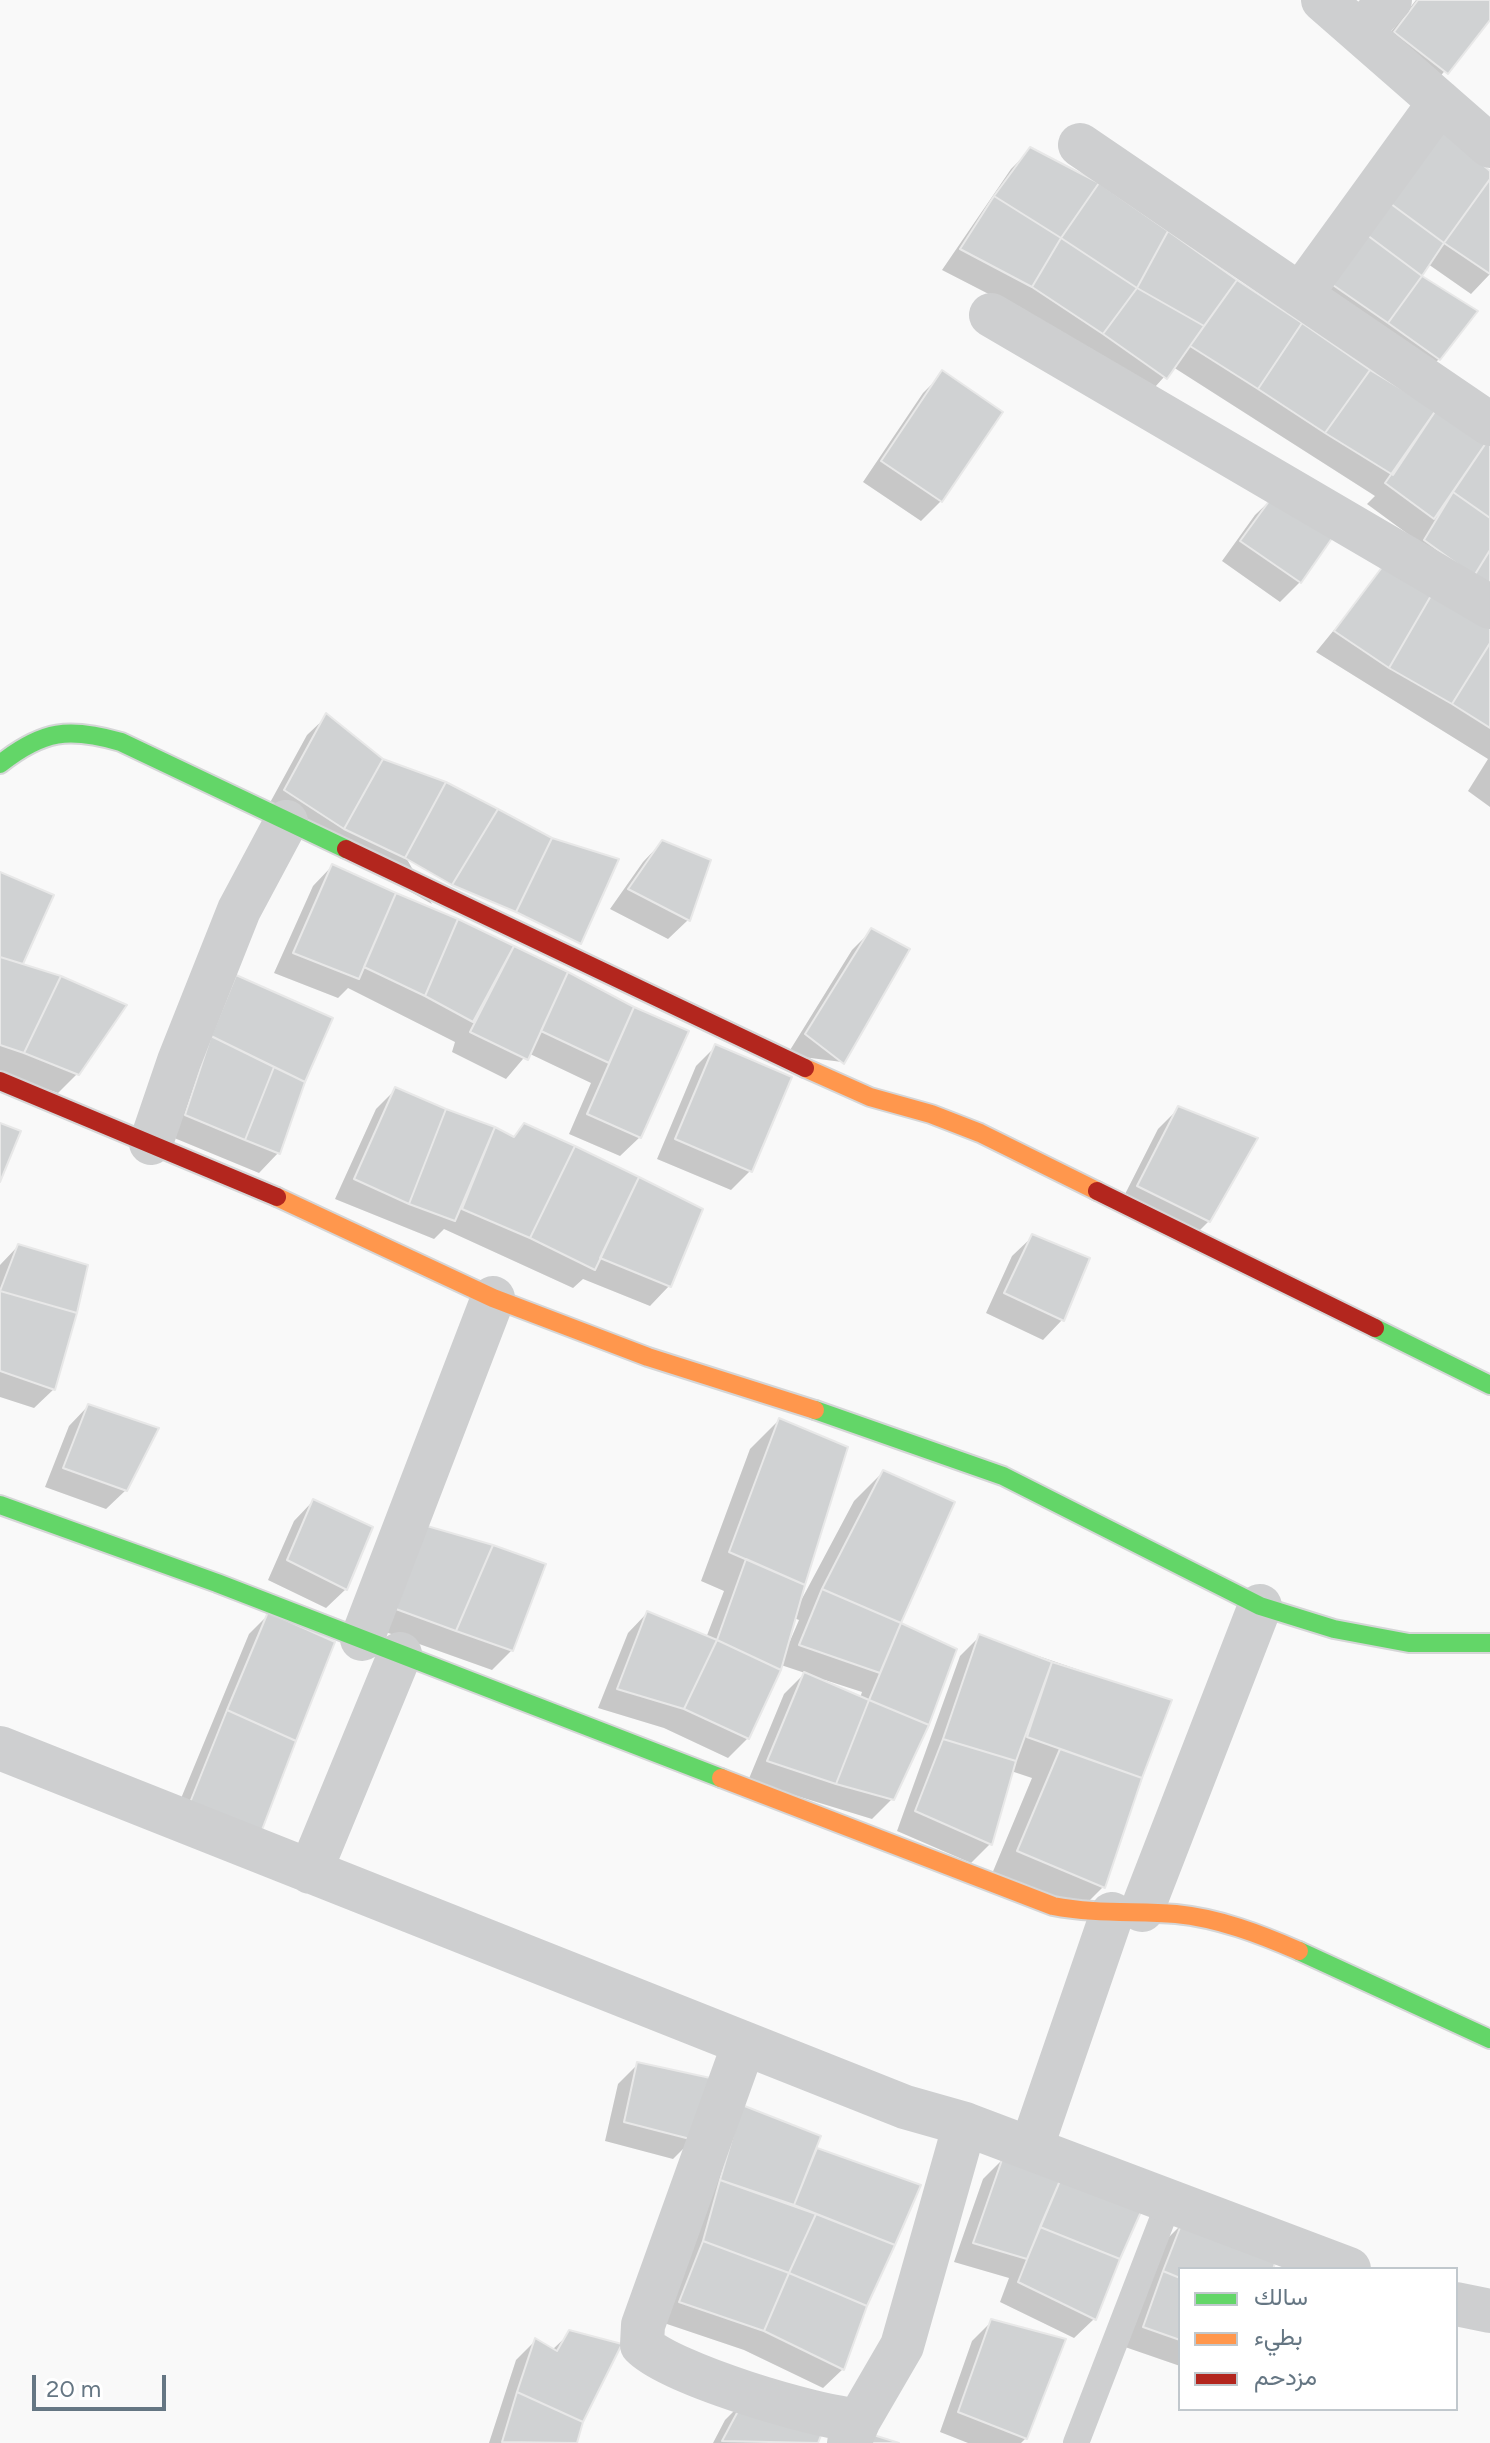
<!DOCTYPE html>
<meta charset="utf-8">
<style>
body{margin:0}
#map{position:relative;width:1490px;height:2443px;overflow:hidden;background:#f9f9f9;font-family:Figtree,Vazirmatn,sans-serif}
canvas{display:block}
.legend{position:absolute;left:1178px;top:2267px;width:280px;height:144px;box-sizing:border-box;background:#fff;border:2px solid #c1c8cd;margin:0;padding:10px 14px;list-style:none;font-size:24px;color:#657683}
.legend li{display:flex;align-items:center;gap:16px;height:40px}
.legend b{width:40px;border:2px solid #c1c8cd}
.scale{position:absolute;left:32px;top:2375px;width:134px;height:36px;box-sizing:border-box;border:4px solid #657683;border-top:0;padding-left:10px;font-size:24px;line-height:28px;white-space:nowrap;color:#657683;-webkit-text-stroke:6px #fff;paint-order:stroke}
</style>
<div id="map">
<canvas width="1490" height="2443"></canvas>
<ul class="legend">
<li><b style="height:10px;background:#63d668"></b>سالك</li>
<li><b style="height:10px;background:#ff974d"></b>بطيء</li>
<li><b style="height:10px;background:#b3261e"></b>مزدحم</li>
</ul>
<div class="scale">20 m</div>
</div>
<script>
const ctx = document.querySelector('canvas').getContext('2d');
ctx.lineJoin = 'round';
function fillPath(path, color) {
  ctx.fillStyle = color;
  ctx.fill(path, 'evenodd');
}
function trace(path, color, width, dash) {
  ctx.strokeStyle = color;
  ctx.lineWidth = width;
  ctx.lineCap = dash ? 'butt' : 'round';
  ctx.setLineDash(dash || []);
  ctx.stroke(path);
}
const shadow = new Path2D(`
 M 1416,0 L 1490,2 L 1490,17 L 1427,92 L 1375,52 Z
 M 1030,150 L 1097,185 L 1369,372 L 1490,444 L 1490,616 L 1416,540 L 1367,504 L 1375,496 L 1173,367 L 1146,397 L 1012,306 L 942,270 L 1011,169 Z
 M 1490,174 L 1490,274 L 1471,294 L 1428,264 L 1419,277 L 1439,359 L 1419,379 L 1312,304 L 1348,257 Z
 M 943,373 L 941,501 L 921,521 L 863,482 L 923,393 Z
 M 1275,496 L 1332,535 L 1300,582 L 1280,602 L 1222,561 L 1255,515 Z
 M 1387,565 L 1490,629 L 1490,807 L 1468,791 L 1488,759 L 1316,652 Z
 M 327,716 L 432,904 L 266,810 L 307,735 Z
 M 662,842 L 688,920 L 668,939 L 610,909 L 643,862 Z
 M 332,866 L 686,1032 L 640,1137 L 620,1156 L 569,1134 L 591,1083 L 528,1053 L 506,1079 L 452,1052 L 455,1042 L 348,988 L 338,998 L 274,973 L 313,886 Z
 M 0,874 L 51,896 L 20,965 L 78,1073 L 58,1093 L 0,1073 Z
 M 871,931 L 842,1062 L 787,1055 L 852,950 Z
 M 216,997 L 330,1019 L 278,1153 L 259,1173 L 167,1135 Z
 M 716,1046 L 750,1171 L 731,1190 L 657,1159 L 696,1066 Z
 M 396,1089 L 512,1138 L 525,1126 L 669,1286 L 650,1306 L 583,1279 L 573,1288 L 444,1229 L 434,1239 L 335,1199 L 376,1109 Z
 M 1178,1109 L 1209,1221 L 1189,1241 L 1119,1206 L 1158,1129 Z
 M 1032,1237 L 1087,1259 L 1062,1320 L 1043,1340 L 986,1313 L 1012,1256 Z
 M 18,1246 L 54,1389 L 34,1408 L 0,1397 L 0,1265 Z
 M 88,1406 L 126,1490 L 106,1509 L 45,1487 L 69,1426 Z
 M 779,1420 L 796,1610 L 854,1501 L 883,1472 L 897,1624 L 954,1650 L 892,1799 L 872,1819 L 748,1781 L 784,1694 L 805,1673 L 781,1665 L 748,1738 L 728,1758 L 664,1728 L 598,1708 L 628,1633 L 647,1613 L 706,1638 L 724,1591 L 701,1581 L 750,1449 ZM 794,1618 L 799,1620 L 790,1641 L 788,1640 ZM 825,1680 L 862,1692 L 860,1698 L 824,1683 Z
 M 313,1501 L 346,1589 L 326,1608 L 268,1580 L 294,1521 Z
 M 400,1546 L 512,1650 L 492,1670 L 366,1625 Z
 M 269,1614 L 333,1643 L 170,1825 L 249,1634 Z
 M 980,1636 L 1170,1701 L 1104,1886 L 1074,1916 L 989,1881 L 1032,1778 L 1011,1771 L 990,1844 L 971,1863 L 897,1831 L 960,1656 Z
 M 638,2064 L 693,2139 L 673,2159 L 605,2141 L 618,2084 Z
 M 723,2127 L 814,2149 L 918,2187 L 865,2305 L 843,2369 L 823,2388 L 744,2350 L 661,2322 Z
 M 1003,2159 L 1094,2319 L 1074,2338 L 1000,2302 L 1009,2278 L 954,2262 L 983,2179 Z
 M 1184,2222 L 1271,2269 L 1180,2269 L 1180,2366 L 1125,2347 L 1164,2242 Z
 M 992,2321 L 1026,2438 L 1021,2443 L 968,2443 L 940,2432 L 972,2341 Z
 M 570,2333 L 581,2422 L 575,2443 L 489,2443 L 516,2360 L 535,2341 L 552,2350 Z
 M 745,2400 L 824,2425 L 816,2443 L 713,2443 L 725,2420 Z`);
const building = new Path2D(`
 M 1418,0 L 1490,0 L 1490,20 L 1448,74 L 1394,32 Z
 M 1440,128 L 1490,171 L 1490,179 L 1444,243 L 1387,201 Z
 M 1030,147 L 1099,183 L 1061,238 L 994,196 Z
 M 1490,179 L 1490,274 L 1444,243 Z
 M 1099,183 L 1168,231 L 1137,288 L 1061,238 Z
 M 994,196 L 1061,238 L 1032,287 L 960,249 Z
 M 1387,201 L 1444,243 L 1422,276 L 1367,235 Z
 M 1168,231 L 1237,280 L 1204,326 L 1137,288 Z
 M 1367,235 L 1422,276 L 1388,323 L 1330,283 Z
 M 1061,238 L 1137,288 L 1103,334 L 1032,287 Z
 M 1422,276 L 1478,311 L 1440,360 L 1388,323 Z
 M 1237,280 L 1302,323 L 1258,389 L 1190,346 Z
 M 1137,288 L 1204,326 L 1167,379 L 1103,334 Z
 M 1302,323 L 1370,370 L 1325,433 L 1258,389 Z
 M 942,370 L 1003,412 L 942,502 L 881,461 Z
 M 1370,370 L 1436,410 L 1393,475 L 1325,433 Z
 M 1436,410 L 1488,440 L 1434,519 L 1385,483 Z
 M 1488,440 L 1490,442 L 1490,518 L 1453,492 Z
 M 1453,492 L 1490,518 L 1490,550 L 1474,576 L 1424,540 Z
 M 1275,493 L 1335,534 L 1301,583 L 1240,541 Z
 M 1490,550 L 1490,586 L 1474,576 Z
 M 1386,562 L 1432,594 L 1389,668 L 1334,631 Z
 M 1432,594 L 1490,627 L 1490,643 L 1452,704 L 1389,668 Z
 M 1490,643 L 1490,728 L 1452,704 Z
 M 326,713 L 383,759 L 344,829 L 284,790 Z
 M 383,759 L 446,782 L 405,858 L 344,829 Z
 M 446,782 L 498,809 L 452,885 L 405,858 Z
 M 498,809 L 552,838 L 516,912 L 452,885 Z
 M 552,838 L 619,859 L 581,944 L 516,912 Z
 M 662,840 L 711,860 L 690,921 L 628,889 Z
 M 332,864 L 396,893 L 359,979 L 293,953 Z
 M 0,872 L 54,895 L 23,964 L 0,957 Z
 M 396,893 L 458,919 L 425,996 L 364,967 Z
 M 458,919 L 514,946 L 473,1022 L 425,996 Z
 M 871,928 L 910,949 L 844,1064 L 805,1034 Z
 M 514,946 L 568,972 L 528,1060 L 470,1032 Z
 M 0,957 L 61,976 L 24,1053 L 0,1045 Z
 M 568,972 L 634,1007 L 609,1063 L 541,1031 Z
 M 236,975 L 333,1018 L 305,1082 L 211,1036 Z
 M 61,976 L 127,1005 L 79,1075 L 24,1053 Z
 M 634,1007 L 689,1031 L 641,1138 L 587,1114 Z
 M 211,1036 L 274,1067 L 245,1140 L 185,1115 Z
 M 715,1044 L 792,1077 L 752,1172 L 675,1139 Z
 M 274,1067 L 305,1082 L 280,1154 L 245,1140 Z
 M 395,1087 L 446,1109 L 409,1204 L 354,1179 Z
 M 1178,1106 L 1258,1138 L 1210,1222 L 1137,1186 Z
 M 446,1109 L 495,1127 L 455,1221 L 409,1204 Z
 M 0,1123 L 21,1131 L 0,1182 Z
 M 524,1123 L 575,1146 L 530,1238 L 462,1209 L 495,1127 L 514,1137 Z
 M 575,1146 L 639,1177 L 595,1270 L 530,1238 Z
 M 639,1177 L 703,1209 L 671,1287 L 600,1258 Z
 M 1032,1234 L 1090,1258 L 1064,1321 L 1004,1293 Z
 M 18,1244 L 88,1265 L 77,1313 L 0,1291 Z
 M 0,1291 L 77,1313 L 55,1390 L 0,1371 Z
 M 88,1404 L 159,1428 L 127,1491 L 63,1468 Z
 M 779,1418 L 848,1447 L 805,1585 L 729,1552 Z
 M 883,1470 L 955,1502 L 901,1623 L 822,1589 Z
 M 313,1499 L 373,1527 L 347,1590 L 287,1560 Z
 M 420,1524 L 493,1545 L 456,1631 L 385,1605 Z
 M 493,1545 L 546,1564 L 513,1651 L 456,1631 Z
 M 746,1559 L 805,1585 L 781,1670 L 717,1640 Z
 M 822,1589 L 901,1623 L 880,1673 L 799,1645 Z
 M 647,1611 L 717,1640 L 684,1709 L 617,1689 Z
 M 268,1612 L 335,1642 L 296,1741 L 227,1710 Z
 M 901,1623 L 957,1649 L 929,1725 L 869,1700 Z
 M 979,1634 L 1052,1662 L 1016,1761 L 943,1739 Z
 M 717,1640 L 781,1670 L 749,1739 L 684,1709 Z
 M 1052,1662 L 1172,1700 L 1142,1778 L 1027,1737 Z
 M 804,1672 L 869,1700 L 836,1784 L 767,1761 Z
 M 869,1700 L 929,1725 L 894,1800 L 836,1784 Z
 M 227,1710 L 296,1741 L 260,1835 L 189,1805 Z
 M 943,1739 L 1016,1761 L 992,1845 L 915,1811 Z
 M 1060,1749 L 1142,1778 L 1105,1888 L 1017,1851 Z
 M 637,2062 L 715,2079 L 694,2140 L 624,2122 Z
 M 742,2105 L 821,2136 L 794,2205 L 720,2180 Z
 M 817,2148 L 921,2185 L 895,2245 L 794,2205 Z
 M 1003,2157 L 1062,2176 L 1027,2259 L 973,2243 Z
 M 1062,2176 L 1144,2205 L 1120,2259 L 1040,2227 Z
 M 720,2180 L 816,2214 L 789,2273 L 703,2241 Z
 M 816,2214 L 895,2245 L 867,2306 L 789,2273 Z
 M 1183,2220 L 1278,2255 L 1273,2269 L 1180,2269 L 1180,2278 L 1163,2271 Z
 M 1040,2227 L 1120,2259 L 1096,2320 L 1018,2282 Z
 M 703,2241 L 789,2273 L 764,2331 L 679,2302 Z
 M 1163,2271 L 1180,2278 L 1180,2340 L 1143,2327 Z
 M 789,2273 L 867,2306 L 844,2370 L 764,2331 Z
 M 991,2319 L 1066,2339 L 1027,2439 L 958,2412 Z
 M 569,2330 L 622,2344 L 583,2422 L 517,2392 L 535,2338 L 557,2351 Z
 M 517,2392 L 583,2422 L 577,2443 L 502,2442 Z
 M 745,2398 L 826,2423 L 818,2443 L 722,2441 Z
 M 864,2432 L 899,2443 L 859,2443 Z`);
const lane = new Path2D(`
 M 1076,2443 L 1169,2202`);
const street = new Path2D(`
 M 1323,0 L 1490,146
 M 1361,31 L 1390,0
 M 1080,145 L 1490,424
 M 1300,295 L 1440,102
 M 991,315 L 1490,607
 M 151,1143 L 179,1061 L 239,910 L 286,822
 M 362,1639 L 493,1298
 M 0,1748 L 905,2107 L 965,2124 L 1349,2269
 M 310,1872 L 400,1654
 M 1142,1910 L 1260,1606
 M 744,2044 L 643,2325 L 642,2345 C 670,2374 817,2418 859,2420
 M 1031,2149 L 1112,1914
 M 1456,2304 L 1490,2311
 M 849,2443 L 859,2420 L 902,2346 L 965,2124`);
const fast = new Path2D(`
 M 0,764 C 43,730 69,727 121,742 L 346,849
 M 1375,1328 L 1490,1385
 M 815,1410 L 1003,1476 L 1260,1606 L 1334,1629 L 1409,1643 L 1490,1643
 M 0,1505 L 217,1583 L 721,1778
 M 1299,1951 L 1490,2039`);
const slow = new Path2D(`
 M 805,1068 L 870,1097 L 931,1114 L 980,1133 L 1097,1191
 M 277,1197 L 493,1298 L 648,1357 L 815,1410
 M 721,1778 L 1053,1906 C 1094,1914 1134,1911 1176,1914 C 1218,1918 1260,1934 1299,1951`);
const jam = new Path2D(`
 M 346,849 L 805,1068
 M 0,1081 L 277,1197
 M 1097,1191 L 1375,1328`);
fillPath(shadow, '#0003');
fillPath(building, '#d0d2d3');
trace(building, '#e8e8e8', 2);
trace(fast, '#d5d6d7', 22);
trace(slow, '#d5d6d7', 22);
trace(jam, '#d5d6d7', 22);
trace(lane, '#cecfd0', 26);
trace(street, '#cecfd0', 44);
trace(fast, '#63d668', 18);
trace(slow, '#ff974d', 18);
trace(jam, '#b3261e', 18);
</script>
